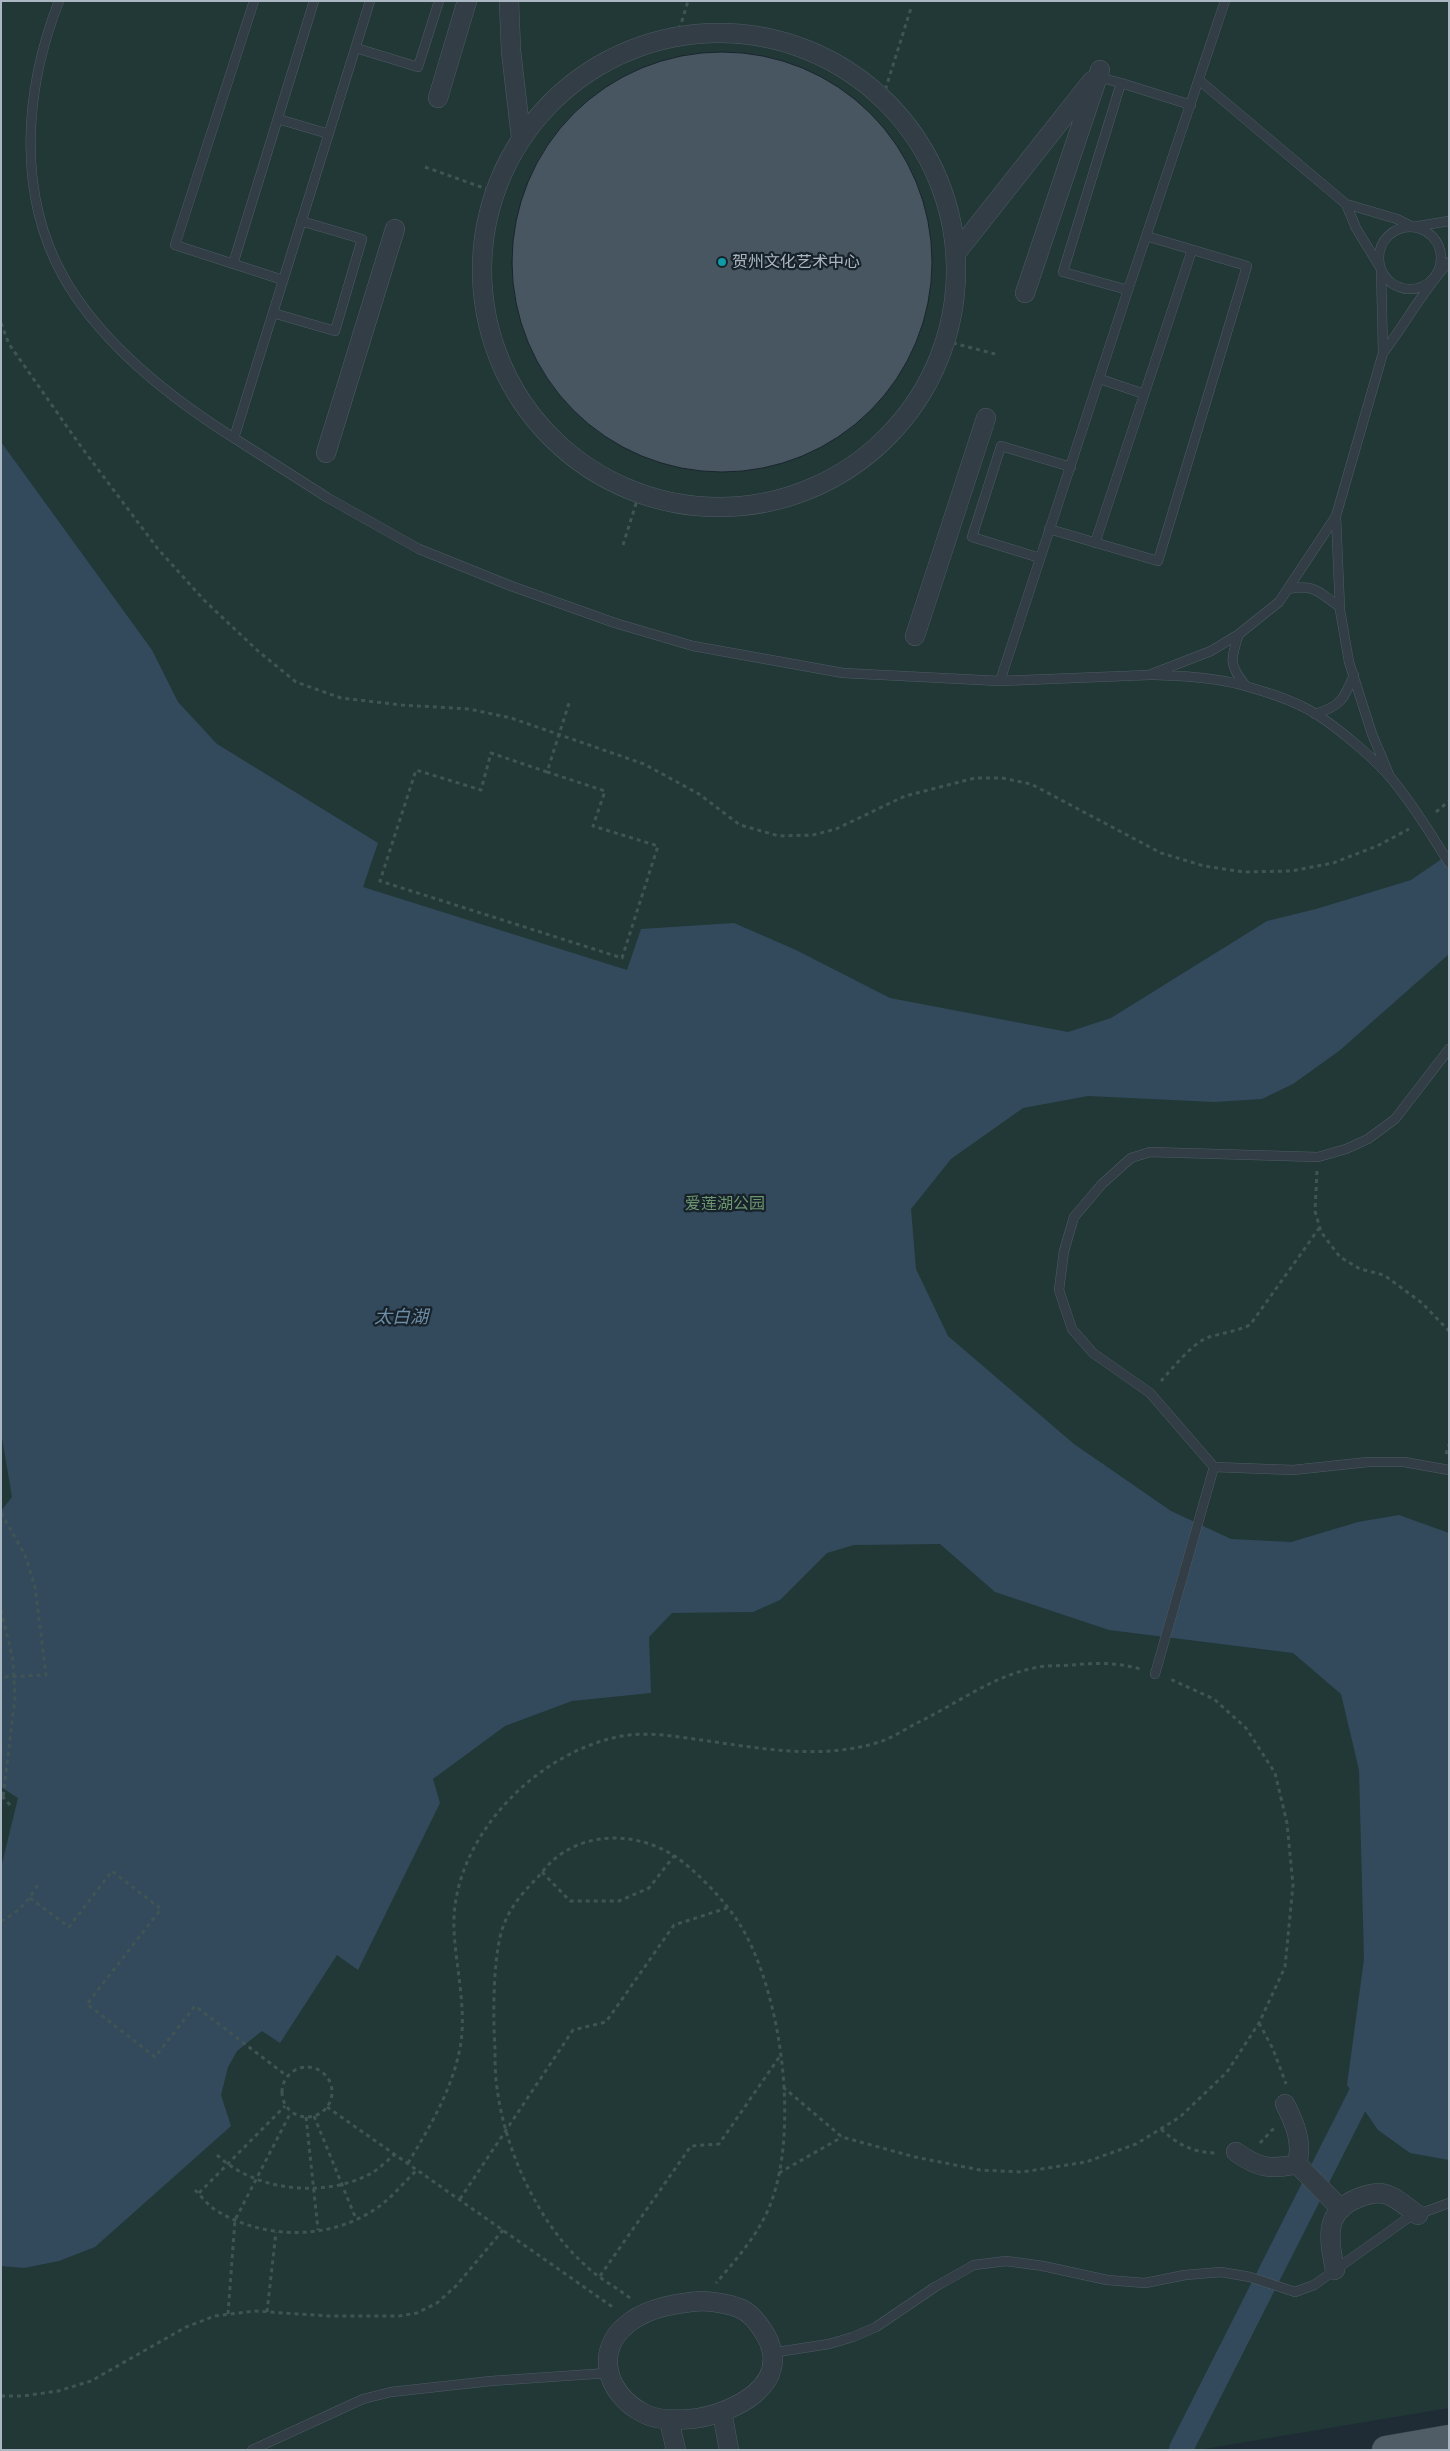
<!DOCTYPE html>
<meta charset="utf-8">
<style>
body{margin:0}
#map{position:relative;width:1450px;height:2451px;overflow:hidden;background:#1f2b35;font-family:Rubik,sans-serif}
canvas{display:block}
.frame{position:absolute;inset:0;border:2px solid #abb8c3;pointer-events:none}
</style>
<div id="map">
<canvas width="1450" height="2451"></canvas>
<div class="frame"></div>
</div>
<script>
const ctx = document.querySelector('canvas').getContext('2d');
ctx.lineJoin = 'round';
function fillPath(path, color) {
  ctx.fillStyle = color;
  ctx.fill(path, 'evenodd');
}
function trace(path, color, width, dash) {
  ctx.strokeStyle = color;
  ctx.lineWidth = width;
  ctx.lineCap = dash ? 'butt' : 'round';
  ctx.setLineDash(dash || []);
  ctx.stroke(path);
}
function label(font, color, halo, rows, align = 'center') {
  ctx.font = font + ' Rubik,"Noto Sans SC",sans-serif';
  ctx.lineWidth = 4.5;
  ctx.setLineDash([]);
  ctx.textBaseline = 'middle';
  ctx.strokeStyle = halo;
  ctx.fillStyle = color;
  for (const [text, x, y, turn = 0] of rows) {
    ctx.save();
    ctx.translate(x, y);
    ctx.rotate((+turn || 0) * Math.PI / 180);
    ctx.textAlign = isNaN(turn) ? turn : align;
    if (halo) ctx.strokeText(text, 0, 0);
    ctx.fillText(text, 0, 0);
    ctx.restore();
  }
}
const green = new Path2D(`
 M 1,1 L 1449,1 L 1449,2408 L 1198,2450 L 1,2450 Z`);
const water = new Path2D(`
 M 1,442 L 152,650 L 178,702 L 217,744 L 378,843 L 363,887 L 627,970 L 641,929 L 734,923 L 796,950 L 890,998 L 1068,1032 L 1111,1018 L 1267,921 L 1316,909 L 1411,880 L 1449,854 L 1449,954 L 1339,1051 L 1293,1084 L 1262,1099 L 1214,1102 L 1088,1096 L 1023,1108 L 951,1159 L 911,1209 L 916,1269 L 948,1336 L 1074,1444 L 1171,1511 L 1231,1539 L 1291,1542 L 1358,1522 L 1399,1515 L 1449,1533 L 1449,2160 L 1410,2153 L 1378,2130 L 1347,2085 L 1364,1959 L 1359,1770 L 1341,1694 L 1293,1653 L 1109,1630 L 995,1592 L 940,1544 L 854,1545 L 827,1553 L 780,1600 L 753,1612 L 672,1613 L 649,1637 L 651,1693 L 572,1701 L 505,1726 L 433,1779 L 440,1803 L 358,1970 L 337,1955 L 280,2043 L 262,2031 L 237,2051 L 228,2067 L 221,2095 L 231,2126 L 95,2247 L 59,2261 L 24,2268 L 1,2266 L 1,1868 L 18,1798 L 1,1787 L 1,1511 L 12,1497 L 1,1432 Z`);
const canal = new Path2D(`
 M 1181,2449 L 1364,2087`);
const building = new Path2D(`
 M512 262a210 210 0 1 1 420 0a210 210 0 1 1-420 0Z`);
const path = new Path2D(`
 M 677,37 L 688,1
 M 883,97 L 911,8
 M 425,167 L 495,192
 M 1,323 L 9,344 L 82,448 L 158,549 L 204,600 L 258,651 L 296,682 L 341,698 L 402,705 L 469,709 L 511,718 L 644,764 L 699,794 L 740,825 L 779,836 L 813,835 L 836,829 L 905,796 L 975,778 L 1002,778 L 1031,784 L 1161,853 L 1204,866 L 1244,872 L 1291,871 L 1333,863 L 1377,846 L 1409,829
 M 945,341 L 995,354
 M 623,545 L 639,494
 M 547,772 L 491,753 L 481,790 L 416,770 L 380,881 L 622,958 L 658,846 L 593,826 L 605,791 L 547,772 L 570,700
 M 1436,812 L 1449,801
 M 1317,1171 L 1315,1211 L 1321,1232 L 1340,1257 L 1360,1269 L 1384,1275 L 1422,1303 L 1449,1331
 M 1161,1381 C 1172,1369 1193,1342 1209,1337 C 1223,1333 1237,1331 1250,1325 L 1320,1227
 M 1446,1454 L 1449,1445
 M 1,1513 L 25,1555 L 35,1587 L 46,1675 L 1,1677
 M 1,1610 L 13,1660 L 15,1698 L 3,1797
 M 2,1796 L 11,1806
 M 542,1872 L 570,1901 L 619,1901 L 649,1888 L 674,1856
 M 30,1898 L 69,1927 L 112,1871 L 161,1909 L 87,2004 L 155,2057 L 195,2006 L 287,2076
 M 1,1921 C 19,1913 31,1898 39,1882
 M 1259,2023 L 1273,2049 L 1286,2084
 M282 2092a25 25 0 1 1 50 0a25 25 0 1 1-50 0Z
 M 783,2087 L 842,2137 L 915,2157 L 980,2170 L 1022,2172 L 1086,2162 L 1136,2144 L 1180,2117 L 1227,2072 L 1259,2023 L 1285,1967 L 1293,1885 L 1287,1823 L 1275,1773 L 1246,1728 L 1214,1699 L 1170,1679
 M 327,2107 L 614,2308
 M 314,2116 L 356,2219
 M 306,2117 L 318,2230
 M 1161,2129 C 1177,2144 1193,2153 1216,2153
 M 1260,2143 L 1275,2127
 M 217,2155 C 255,2191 322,2198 368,2175 C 378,2170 387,2161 395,2154
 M 408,2163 C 428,2130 449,2095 458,2057 C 469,2016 456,1972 454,1930 C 450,1841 533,1755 617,1737 C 645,1731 673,1736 701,1740 C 758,1748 819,1760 876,1743 C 891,1739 905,1729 919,1722 C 956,1704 993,1676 1034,1668 C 1046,1665 1059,1666 1072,1665 C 1094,1663 1118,1662 1140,1669
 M 779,2173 L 842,2137
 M 195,2190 C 201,2196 207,2204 214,2209 C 264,2241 333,2241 381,2205 C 394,2195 405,2181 417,2170
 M 199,2193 L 285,2106
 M 460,2199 L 573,2030 L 606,2022 L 674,1925 L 727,1908
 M 600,2276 L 691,2146 L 719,2144 L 780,2056
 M 630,2298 C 616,2287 598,2278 585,2265 C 538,2223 505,2150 497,2088 C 495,2075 495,2062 495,2049 C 493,2017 493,1969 500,1937 C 506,1912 520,1895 538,1877 C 544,1870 550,1862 557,1857 C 591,1831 637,1833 673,1855 C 696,1870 724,1900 739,1923 C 782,1991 801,2135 768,2210 C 756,2237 735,2261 716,2283
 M 267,2312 L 276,2232
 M 228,2314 L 235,2220 L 291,2112
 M 1,2396 L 23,2396 L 58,2391 L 91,2381 L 186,2327 L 215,2316 L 254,2311 L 328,2316 L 399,2316 L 417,2313 L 437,2303 L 456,2286 L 503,2230`);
const lane = new Path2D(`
 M 59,1 C 25,88 16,191 63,276 C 101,344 169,397 234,438
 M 254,1 L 175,245 L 283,280
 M 370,1 L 234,438 L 328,498 L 419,549 L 511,586 L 615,623 L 693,646 L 843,673 L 1000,681 L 1149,675 L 1211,651 L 1239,634 L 1279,602 L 1336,516
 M 356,48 L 418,67 L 439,1
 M 1098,77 L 1121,83
 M 1199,80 L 1346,204 L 1397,219 L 1413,227 L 1449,221
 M 278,119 L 329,134
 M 1346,204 L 1356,228 L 1381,269 L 1383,353 L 1336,516 L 1340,610 L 1349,662 L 1372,734 L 1390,777
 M1379 258a31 31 0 1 1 62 0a31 31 0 1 1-62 0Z
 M 233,264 L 314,1
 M 1128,290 L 1063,272 L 1121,83 L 1191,105
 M 273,313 L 335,331 L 362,239 L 301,221
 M 1383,353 C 1405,324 1424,289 1449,262
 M 1100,379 L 1144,394
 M 1049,529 L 1158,561 L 1247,266 L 1146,236
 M 1095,543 L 1192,250
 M 1040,558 L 972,537 L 1001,446 L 1071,467
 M 1288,589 C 1316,584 1318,592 1340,607
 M 1239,634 C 1230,659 1229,666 1246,686
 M 1154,675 C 1180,676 1208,677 1234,683 C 1260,690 1292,699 1316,714 C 1338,728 1374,758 1391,778 C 1413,805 1431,834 1449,863
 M 1000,681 L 1128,290 L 1225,1
 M 1315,714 C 1341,706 1344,699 1354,675
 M 1449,1049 L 1395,1119 L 1368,1139 L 1346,1149 L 1318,1157 L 1150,1152 L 1131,1158 L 1102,1184 L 1074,1217 L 1064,1251 L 1059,1290 L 1072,1329 L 1093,1353 L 1150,1393 L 1214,1467 L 1293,1470 L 1368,1462 L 1404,1462 L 1449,1470
 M 1155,1674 L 1214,1467
 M 771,2353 L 829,2344 L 853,2337 L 876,2327 L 935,2287 L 974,2265 L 1006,2261 L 1043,2266 L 1107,2280 L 1145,2283 L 1185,2275 L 1221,2272 L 1250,2277 L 1295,2292 L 1314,2285 L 1408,2218 L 1449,2203
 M 252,2450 L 363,2399 L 391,2392 L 491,2381 L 608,2373`);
const street = new Path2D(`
 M 509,1 L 511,51 L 521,137
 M482 270a237 237 0 1 1 474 0a237 237 0 1 1-474 0Z
 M 438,98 L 467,1
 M 956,253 L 1092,81
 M 1025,293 L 1100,70
 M 326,453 L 395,229
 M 915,636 L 986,418
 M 1285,2104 C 1295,2124 1303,2142 1297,2164
 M 1236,2152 C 1258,2168 1271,2170 1297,2164
 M 1297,2164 L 1341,2209
 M 1335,2270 C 1329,2239 1323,2212 1358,2198 C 1366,2195 1377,2192 1385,2194 C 1395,2196 1409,2209 1418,2215
 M 702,2301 C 714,2302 727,2303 739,2308 C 750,2312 759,2324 765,2334 C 795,2385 732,2414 691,2419 C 675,2420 658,2421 643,2413 C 606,2394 593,2349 630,2322 C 650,2307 678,2303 702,2301 Z
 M 722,2412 L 729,2450
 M 669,2420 L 676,2450`);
const primary = new Path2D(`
 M 1386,2450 L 1449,2439`);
const markers = [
 [722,262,5,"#0f9aa8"]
];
const poiNames = [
 ["贺州文化艺术中心",732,262]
];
const parkNames = [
 ["爱莲湖公园",725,1204]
];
const waterNames = [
 ["太白湖",401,1318]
];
fillPath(green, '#213836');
fillPath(water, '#324a5c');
trace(canal, '#324a5c', 24);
fillPath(building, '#475661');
trace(building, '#1a242c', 1);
trace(lane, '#4f5b64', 10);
trace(street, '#4f5b64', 20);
trace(primary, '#3b464f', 29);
trace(path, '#405454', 3, [4, 4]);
trace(lane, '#323d45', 9);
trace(street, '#323d45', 19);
trace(primary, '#505c66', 28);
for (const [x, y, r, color] of markers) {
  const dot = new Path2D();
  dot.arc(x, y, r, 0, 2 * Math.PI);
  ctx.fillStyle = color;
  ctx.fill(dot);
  trace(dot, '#18222a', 2);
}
label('16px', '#abb8c3', '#18222a', poiNames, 'left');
label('16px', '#6c9770', '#18222a', parkNames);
label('italic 18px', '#6c8ea7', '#18222a', waterNames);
</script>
